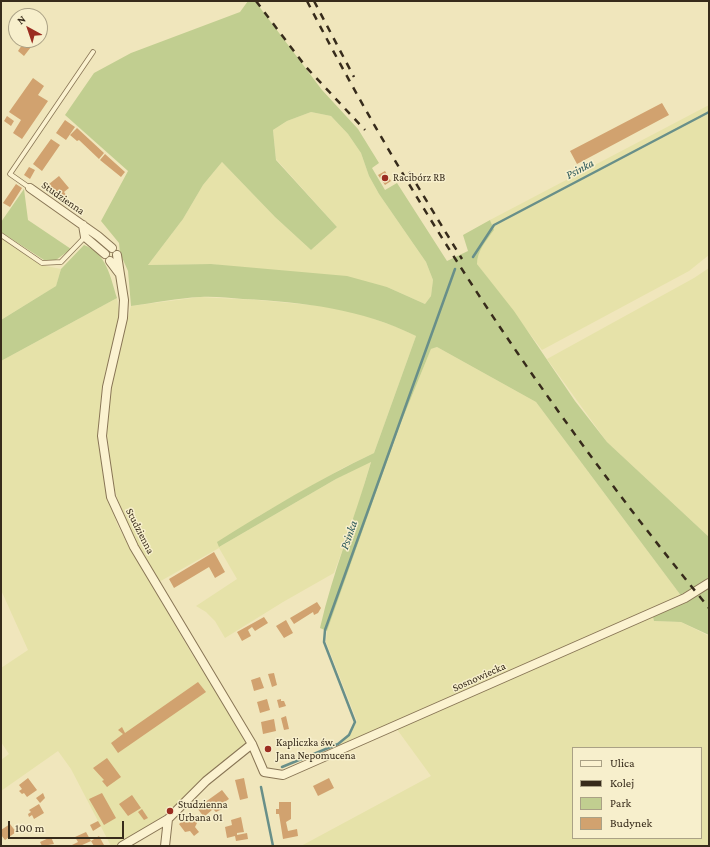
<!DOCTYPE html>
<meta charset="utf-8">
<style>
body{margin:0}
#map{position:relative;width:710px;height:847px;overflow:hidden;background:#f0e6bc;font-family:"Crimson Pro",serif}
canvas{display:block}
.frame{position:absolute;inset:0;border:2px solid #372b1b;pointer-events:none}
.legend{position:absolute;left:572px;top:747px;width:130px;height:92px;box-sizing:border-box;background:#f7efcc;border:1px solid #aaa185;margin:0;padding:5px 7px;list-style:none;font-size:12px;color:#372b1b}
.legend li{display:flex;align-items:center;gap:8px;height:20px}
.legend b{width:20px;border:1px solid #aaa185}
.north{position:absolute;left:8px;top:8px;width:40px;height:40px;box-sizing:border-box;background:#f7efcc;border:1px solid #aaa185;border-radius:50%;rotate:320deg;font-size:11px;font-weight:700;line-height:16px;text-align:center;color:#372b1b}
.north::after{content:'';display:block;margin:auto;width:14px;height:18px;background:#9b2d21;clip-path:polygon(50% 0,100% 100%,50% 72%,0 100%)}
.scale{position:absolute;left:8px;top:821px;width:116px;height:18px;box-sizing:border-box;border:2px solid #372b1b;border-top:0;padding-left:5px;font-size:12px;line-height:14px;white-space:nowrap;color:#372b1b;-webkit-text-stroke:3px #f7efcc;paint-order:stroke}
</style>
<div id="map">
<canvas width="710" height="847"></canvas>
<div class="frame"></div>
<ul class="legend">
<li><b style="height:5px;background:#fbf2d0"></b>Ulica</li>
<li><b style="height:5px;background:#372b1b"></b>Kolej</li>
<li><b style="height:11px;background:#c1ce90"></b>Park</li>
<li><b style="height:11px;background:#d1a26f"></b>Budynek</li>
</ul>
<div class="north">N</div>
<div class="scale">100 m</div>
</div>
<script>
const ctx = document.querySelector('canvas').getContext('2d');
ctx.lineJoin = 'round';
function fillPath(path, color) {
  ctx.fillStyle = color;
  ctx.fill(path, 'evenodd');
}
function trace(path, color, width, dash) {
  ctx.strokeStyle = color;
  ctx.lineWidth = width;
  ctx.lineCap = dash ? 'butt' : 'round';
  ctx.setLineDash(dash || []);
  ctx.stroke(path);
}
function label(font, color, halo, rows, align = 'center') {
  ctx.font = font + ' "Crimson Pro",serif';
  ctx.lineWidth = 3;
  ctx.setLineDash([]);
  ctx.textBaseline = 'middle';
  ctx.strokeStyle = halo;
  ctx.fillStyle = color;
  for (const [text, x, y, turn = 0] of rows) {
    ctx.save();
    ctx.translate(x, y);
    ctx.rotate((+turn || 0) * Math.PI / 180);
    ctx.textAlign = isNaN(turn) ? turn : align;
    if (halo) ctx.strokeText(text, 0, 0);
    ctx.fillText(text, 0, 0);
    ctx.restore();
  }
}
const farmland = new Path2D(`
 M 709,105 L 709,255 L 689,271 L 542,350 L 477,264 L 477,257 L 482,246 L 494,230 L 490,220 Z
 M 311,112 L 331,116 L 348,134 L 361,153 L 369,176 L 379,194 L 426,262 L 433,280 L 431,296 L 425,304 L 387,287 L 211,264 L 148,265 L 183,219 L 203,185 L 222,162 L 275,217 L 311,250 L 337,227 L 276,159 L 273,130 L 287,121 Z
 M 1,238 L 41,265 L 61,269 L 56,286 L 1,320 Z
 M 709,268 L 709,537 L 607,442 L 547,359 L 694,278 Z
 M 200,297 L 257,300 L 322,306 L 357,313 L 397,327 L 416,336 L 374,453 L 343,468 L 259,516 L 219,547 L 336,479 L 371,461 L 356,513 L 334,573 L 283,602 L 225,638 L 215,621 L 206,612 L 196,606 L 237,579 L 219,548 L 159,582 L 131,535 L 122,514 L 113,484 L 107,434 L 109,387 L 131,306 Z
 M 117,298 L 120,318 L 105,373 L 100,404 L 98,442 L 105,486 L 112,507 L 117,524 L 127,543 L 193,656 L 249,744 L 204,779 L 166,814 L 116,846 L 111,846 L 71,769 L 58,751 L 1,791 L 1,760 L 9,754 L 1,742 L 1,668 L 28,650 L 1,590 L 1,361 Z
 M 437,347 L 536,402 L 682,597 L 413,713 L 338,748 L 338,745 L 350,735 L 357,721 L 326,642 L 327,631 L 400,425 L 431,349 Z
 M 653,617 L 654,621 L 681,622 L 709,636 L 709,846 L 301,846 L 431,776 L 396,728 L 549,660 ZM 573,748 L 701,748 L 701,838 L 573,838 Z`);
const green = new Path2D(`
 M 248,1 L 255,1 L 322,90 L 358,129 L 379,163 L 372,168 L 385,190 L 397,183 L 447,261 L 468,251 L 463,235 L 490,220 L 494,230 C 486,241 477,251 477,264 L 514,311 L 575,401 L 607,442 L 709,537 L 709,580 L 682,597 L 536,402 L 437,347 L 431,349 L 400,425 L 327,631 L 320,628 C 333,571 355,518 371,462 L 336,479 L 219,547 L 217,542 C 268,510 319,479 374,453 L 416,336 C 362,309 303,302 243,299 C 229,298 214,296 200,297 C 178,298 154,303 131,306 L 128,271 L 120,253 L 119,243 L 101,221 L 128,171 L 65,115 L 94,73 L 131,53 L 240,12 ZM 311,112 L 331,116 L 348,134 L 361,153 L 369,176 L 379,194 L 426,262 L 433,280 L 431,296 L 425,304 L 387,287 L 347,276 L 211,264 L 148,265 L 183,219 L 203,185 L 222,162 L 275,217 L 311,250 L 337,227 L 276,160 L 273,130 L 287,121 Z
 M 24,189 L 28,220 L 71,249 L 56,260 L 44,260 L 1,232 L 1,222 Z
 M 84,245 C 107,254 110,276 117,298 L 1,361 L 1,320 L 56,286 L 61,269 Z
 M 709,586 L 709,635 L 681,622 L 654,621 L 653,617 Z`);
const stream = new Path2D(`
 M 473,257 L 494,225 L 709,112
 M 282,767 L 338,744 L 349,735 L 355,722 L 324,642 L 325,630 L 455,269
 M 261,787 L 273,846`);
const building = new Path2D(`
 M 24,42 L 31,47 L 24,56 L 18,51 Z
 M 33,78 L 44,86 L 38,95 L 48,101 L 22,139 L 13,133 L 21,120 L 9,112 Z
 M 662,103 L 669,115 L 577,164 L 570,151 Z
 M 7,116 L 14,121 L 11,126 L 4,121 Z
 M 65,120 L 75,127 L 66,140 L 56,133 Z
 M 77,128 L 104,153 L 99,159 L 79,140 L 77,141 L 70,135 Z
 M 51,139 L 60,145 L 42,171 L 33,164 Z
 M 105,154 L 125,172 L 121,177 L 100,160 Z
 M 29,167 L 35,170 L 30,179 L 24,175 Z
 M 385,171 L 391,181 L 385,185 L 378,175 Z
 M 59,176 L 69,188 L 64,192 L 67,196 L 62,200 L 49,184 Z
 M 16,184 L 22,188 L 10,207 L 3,203 Z
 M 214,552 L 225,572 L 215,578 L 209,567 L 174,588 L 169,579 Z
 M 317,602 L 321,608 L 318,613 L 314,615 L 313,612 L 294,624 L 290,618 Z
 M 264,617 L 268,623 L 255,631 L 252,627 L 248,630 L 251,636 L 242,641 L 237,632 Z
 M 286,620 L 293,633 L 284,638 L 276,626 Z
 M 274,673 L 277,685 L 272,687 L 268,674 Z
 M 260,677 L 264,688 L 254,691 L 251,680 Z
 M 198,682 L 206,692 L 118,753 L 111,743 L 123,734 L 118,730 L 122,727 L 125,733 Z
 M 267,699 L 270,710 L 260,713 L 257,702 Z
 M 281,699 L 281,701 L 284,701 L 286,706 L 279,708 L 277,700 Z
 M 286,716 L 289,729 L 284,730 L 281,718 Z
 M 274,719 L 276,731 L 263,734 L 261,722 Z
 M 107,758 L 121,777 L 107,787 L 102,781 L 104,780 L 93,768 Z
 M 28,778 L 37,790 L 27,797 L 24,793 L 22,794 L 19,791 L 22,789 L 19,785 Z
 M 244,778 L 248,798 L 240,800 L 235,780 Z
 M 329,778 L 334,788 L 318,796 L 313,786 Z
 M 222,790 L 229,799 L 223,803 L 226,807 L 216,812 L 213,809 L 204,817 L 197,808 Z
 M 43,793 L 45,798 L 40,803 L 36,798 Z
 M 102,793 L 116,818 L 104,825 L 89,799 Z
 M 132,795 L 141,808 L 128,816 L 119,804 Z
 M 279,802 L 291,802 L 291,819 L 286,822 L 288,831 L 297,829 L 298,836 L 283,839 L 279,814 L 276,814 L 276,809 L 279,809 Z
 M 39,804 L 44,813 L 34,819 L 32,815 L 29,817 L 28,814 L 31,812 L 29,810 Z
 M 142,809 L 148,818 L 144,820 L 138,812 Z
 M 190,815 L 197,823 L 195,827 L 199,832 L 194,836 L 190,831 L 185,832 L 179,824 Z
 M 241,817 L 244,832 L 237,833 L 237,835 L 247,833 L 248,839 L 236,841 L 235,836 L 227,838 L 225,827 L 232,825 L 231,820 Z
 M 98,821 L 101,826 L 93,831 L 90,825 Z
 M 10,824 L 16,832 L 5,840 L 1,835 L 1,830 Z
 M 86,832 L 91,841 L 80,846 L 70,846 L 78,842 L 75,837 Z
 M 99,836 L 104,845 L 94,846 L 91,841 Z
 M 51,837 L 54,844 L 42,846 L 40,842 Z`);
const lane = new Path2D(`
 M 30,188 L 10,174 L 93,52
 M 1,235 L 42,263 L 61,262 L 85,237`);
const street = new Path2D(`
 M 30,188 L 98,236 L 112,248
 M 83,225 L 85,237 L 105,254
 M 117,255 L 124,300 L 123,318 L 107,387 L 102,436 L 111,497 L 134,547 L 252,744 L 264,772 L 283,775 L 685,598 L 709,583
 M 110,261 L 119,273
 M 122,846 L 168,819 L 206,781 L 252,744
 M 165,846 L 168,819`);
const rail = new Path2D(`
 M 256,1 L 306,67 L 365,130
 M 307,1 C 418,217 555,420 709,608
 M 314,1 L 354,77
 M 409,172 L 462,259`);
const markers = [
 [385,178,4,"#9b2d21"],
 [268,749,4,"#9b2d21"],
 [170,811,4,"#9b2d21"]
];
const poiNames = [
 ["Racibórz RB",393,178],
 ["Kapliczka św.",276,743],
 ["Jana Nepomucena",276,756],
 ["Studzienna",178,805],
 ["Urbana 01",178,818]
];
const streetNames = [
 ["Studzienna",63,198,35],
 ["Studzienna",140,531,63],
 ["Sosnowiecka",479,677,-24]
];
const waterNames = [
 ["Psinka",580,169,-28],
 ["Psinka",349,535,-70]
];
fillPath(farmland, '#e6e2a9');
fillPath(green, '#c1ce90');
trace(stream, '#688f89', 2.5);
fillPath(building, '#d1a26f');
trace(lane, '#887555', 5.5);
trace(street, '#887555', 10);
trace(lane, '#fbf2d0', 4);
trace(street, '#fbf2d0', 8);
trace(rail, '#372b1b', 2.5, [7, 7]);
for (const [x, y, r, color] of markers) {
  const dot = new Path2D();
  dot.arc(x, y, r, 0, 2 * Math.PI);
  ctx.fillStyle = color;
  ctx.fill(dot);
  trace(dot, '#f7efcc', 1.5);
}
label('11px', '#372b1b', '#f7efcc', poiNames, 'left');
label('11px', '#372b1b', '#f7efcc', streetNames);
label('italic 12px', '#295658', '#f7efcc', waterNames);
</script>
